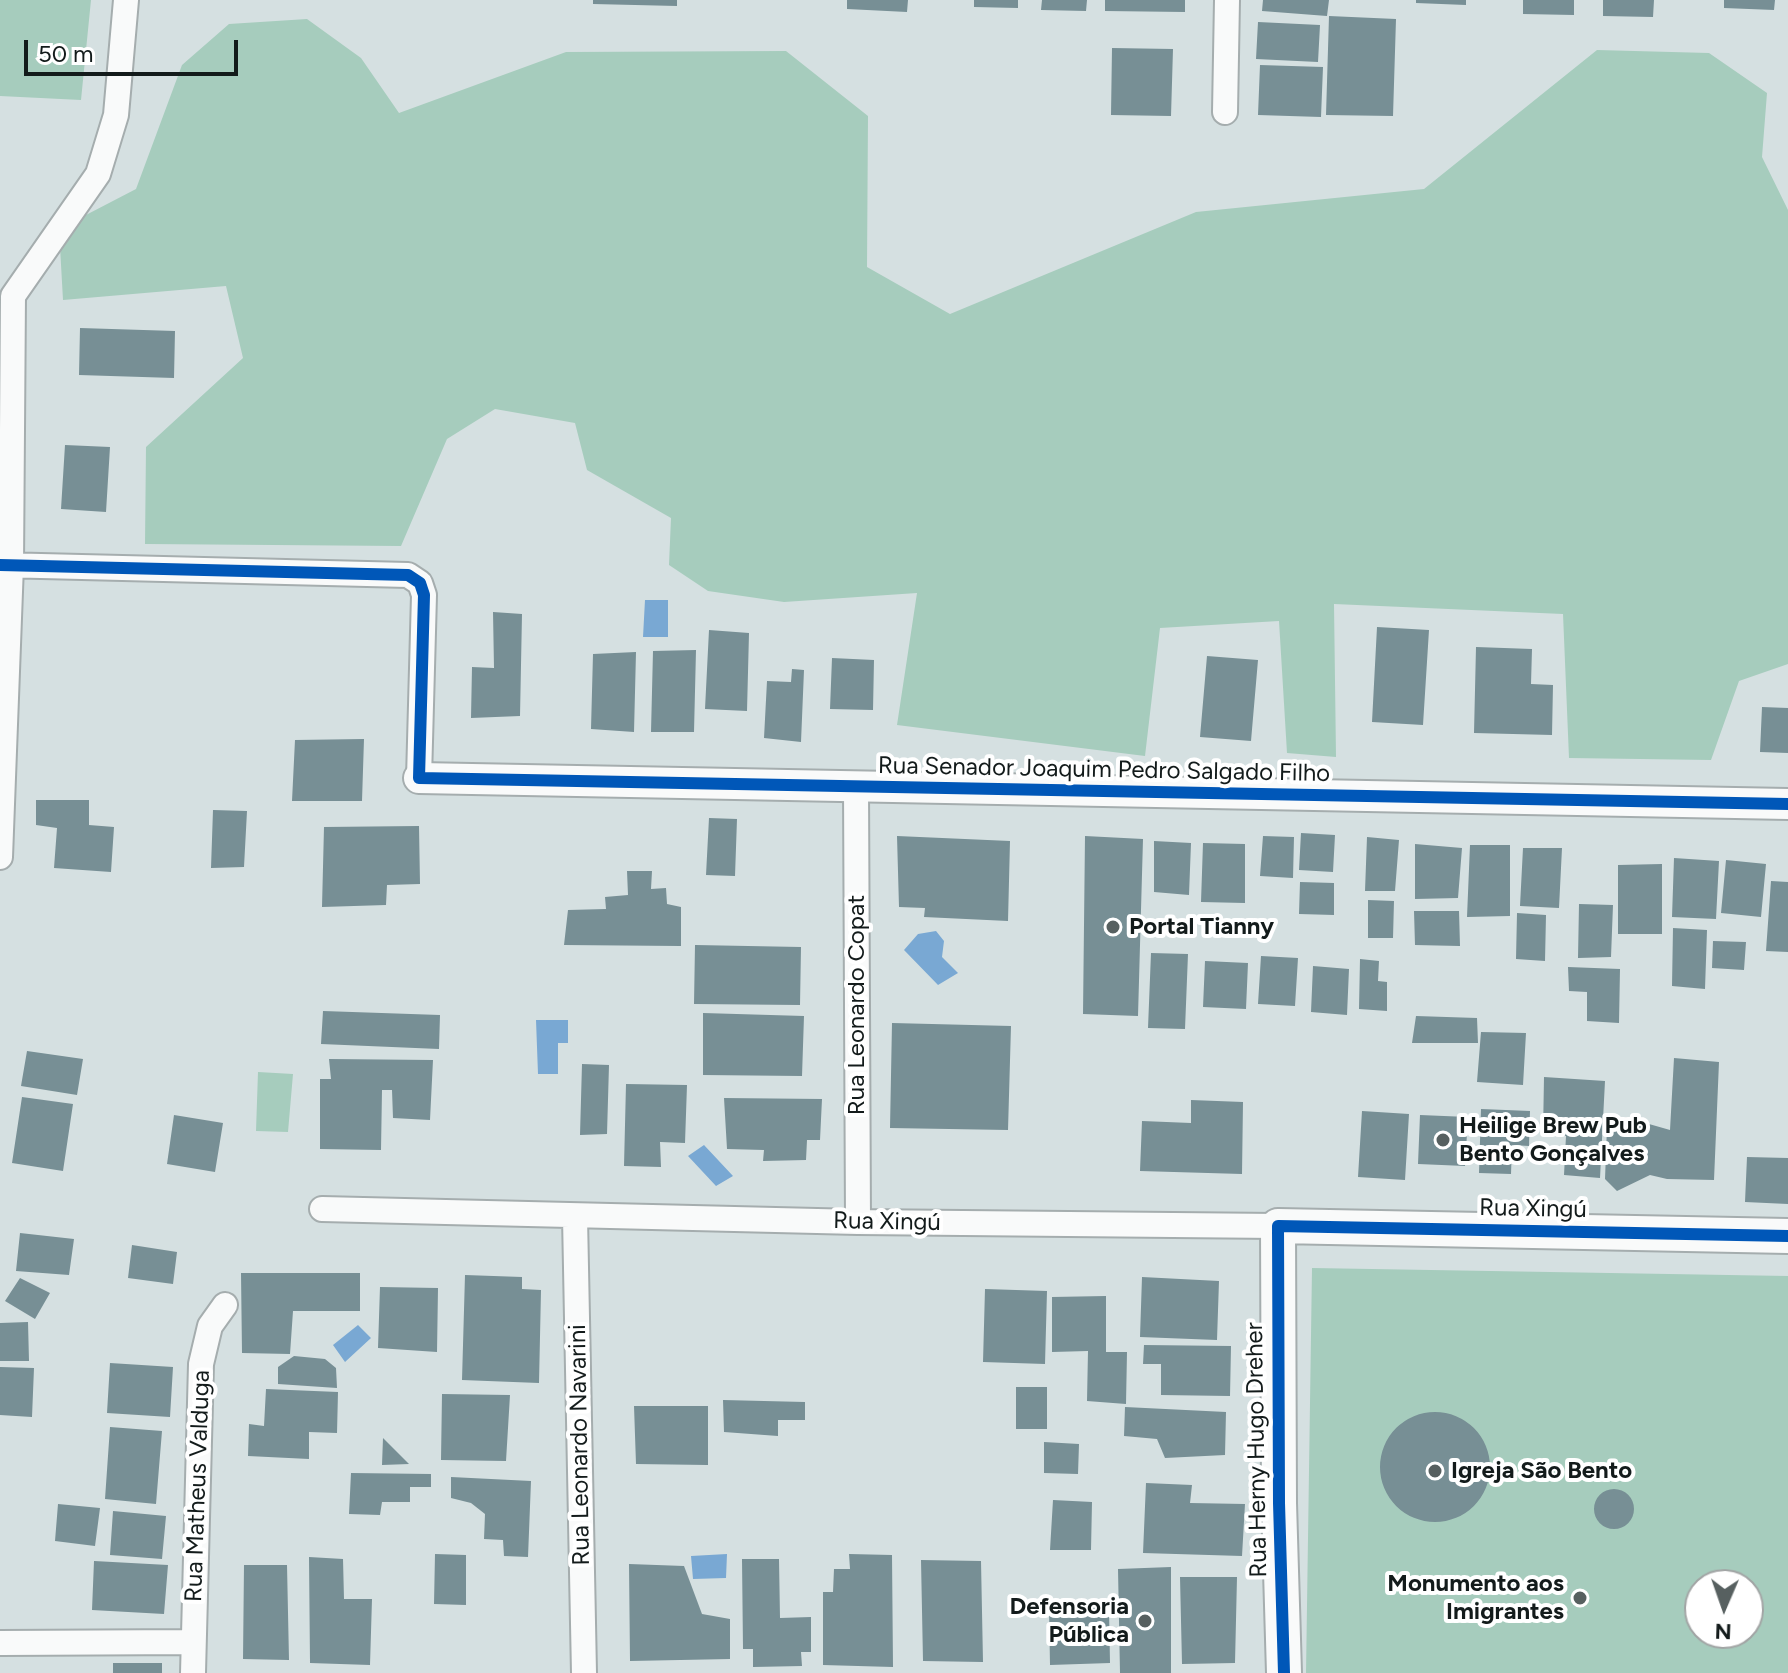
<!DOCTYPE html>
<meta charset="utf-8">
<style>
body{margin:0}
#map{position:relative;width:1788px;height:1673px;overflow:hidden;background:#d5e0e1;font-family:Figtree,sans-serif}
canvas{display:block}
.north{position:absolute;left:1684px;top:1569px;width:80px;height:80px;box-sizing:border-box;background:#fff;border:2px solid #a1a4a4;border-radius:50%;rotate:182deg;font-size:22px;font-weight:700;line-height:32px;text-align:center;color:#131b1b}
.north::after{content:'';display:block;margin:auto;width:28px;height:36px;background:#576060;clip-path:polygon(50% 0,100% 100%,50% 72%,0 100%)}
.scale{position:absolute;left:24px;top:40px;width:214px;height:36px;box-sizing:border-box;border:4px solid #131b1b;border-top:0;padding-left:10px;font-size:24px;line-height:28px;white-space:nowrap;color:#131b1b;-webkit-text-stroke:6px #fff;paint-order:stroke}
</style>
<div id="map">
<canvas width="1788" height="1673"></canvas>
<div class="north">N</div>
<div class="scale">50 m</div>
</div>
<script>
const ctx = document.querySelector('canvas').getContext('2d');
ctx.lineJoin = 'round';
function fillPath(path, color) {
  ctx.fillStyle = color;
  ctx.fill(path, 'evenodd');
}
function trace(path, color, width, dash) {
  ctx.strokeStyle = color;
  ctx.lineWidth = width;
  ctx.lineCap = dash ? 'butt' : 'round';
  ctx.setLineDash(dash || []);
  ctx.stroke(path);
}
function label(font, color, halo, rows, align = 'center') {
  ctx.font = font + ' Figtree,sans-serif';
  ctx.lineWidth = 8;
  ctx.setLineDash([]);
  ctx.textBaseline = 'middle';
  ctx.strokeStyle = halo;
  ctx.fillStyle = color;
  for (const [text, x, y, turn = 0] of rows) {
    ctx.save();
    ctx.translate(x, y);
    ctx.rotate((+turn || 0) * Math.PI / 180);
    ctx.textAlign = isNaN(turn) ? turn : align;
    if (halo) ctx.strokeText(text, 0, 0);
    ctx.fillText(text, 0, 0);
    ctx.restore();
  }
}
const green = new Path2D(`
 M 0,0 L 91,0 L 81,100 L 0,96 Z
 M 307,19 L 361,58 L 399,113 L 566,52 L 786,51 L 868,116 L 867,267 L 950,314 L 1196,212 L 1424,189 L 1597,50 L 1709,53 L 1767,93 L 1762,157 L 1788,210 L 1788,664 L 1739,681 L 1711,760 L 1569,758 L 1563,614 L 1334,604 L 1336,757 L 1287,753 L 1279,621 L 1160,628 L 1145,756 L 897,725 L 917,593 L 784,602 L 708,591 L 669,565 L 671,518 L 587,470 L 575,423 L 495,409 L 447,439 L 401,546 L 145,544 L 146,447 L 243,358 L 226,286 L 63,300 L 59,229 L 136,189 L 182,65 L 229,24 Z
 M 258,1072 L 293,1074 L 288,1132 L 256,1131 Z
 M 1312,1268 L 1788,1276 L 1788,1673 L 1306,1673 ZM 1700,1585 L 1748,1585 L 1748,1633 L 1700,1633 Z`);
const water = new Path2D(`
 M 645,600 L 668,600 L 668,637 L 643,637 Z
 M 936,931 L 944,941 L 942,957 L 958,973 L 938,985 L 904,950 L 918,934 Z
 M 536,1020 L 568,1020 L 568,1043 L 558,1043 L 558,1074 L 538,1074 Z
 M 704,1145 L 733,1176 L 716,1186 L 688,1156 Z
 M 358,1325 L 371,1338 L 345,1362 L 333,1345 Z
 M 727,1554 L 726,1578 L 693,1579 L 691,1556 Z`);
const building = new Path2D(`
 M 593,0 L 677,0 L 677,6 L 593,4 Z
 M 847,0 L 908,0 L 907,12 L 847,9 Z
 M 974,0 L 1018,0 L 1018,8 L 974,7 Z
 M 1042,0 L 1087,0 L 1086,11 L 1041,10 Z
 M 1105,0 L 1185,0 L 1185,12 L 1105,11 Z
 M 1263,0 L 1329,0 L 1327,16 L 1262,11 Z
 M 1416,0 L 1466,0 L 1466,5 L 1416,3 Z
 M 1523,0 L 1574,0 L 1574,15 L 1523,14 Z
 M 1603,0 L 1654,0 L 1653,17 L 1603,16 Z
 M 1724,0 L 1775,0 L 1774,10 L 1724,8 Z
 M 1329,16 L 1396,19 L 1393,116 L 1326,115 Z
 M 1258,22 L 1320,25 L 1318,62 L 1256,59 Z
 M 1112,48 L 1173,49 L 1171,116 L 1111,115 Z
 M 1260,65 L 1323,67 L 1321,117 L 1258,115 Z
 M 80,328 L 175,331 L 174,378 L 79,375 Z
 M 65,445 L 110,447 L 106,512 L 61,509 Z
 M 493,612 L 522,614 L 520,716 L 471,718 L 472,667 L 494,668 Z
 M 1377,627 L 1429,630 L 1423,725 L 1372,722 Z
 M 709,630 L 749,633 L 747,711 L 705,709 Z
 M 1476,647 L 1532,649 L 1531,684 L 1553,685 L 1552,735 L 1474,733 Z
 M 696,650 L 694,732 L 651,732 L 653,651 Z
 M 636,652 L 634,732 L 591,729 L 593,654 Z
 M 1207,656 L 1258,660 L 1251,741 L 1200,737 Z
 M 832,658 L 874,660 L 873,710 L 830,709 Z
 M 792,669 L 804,670 L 801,742 L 764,738 L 767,681 L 791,682 Z
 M 1762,707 L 1788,708 L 1788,753 L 1760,752 Z
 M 364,739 L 362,801 L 292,801 L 295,740 Z
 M 36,800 L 89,800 L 89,825 L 114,827 L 111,872 L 54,868 L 57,828 L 36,825 Z
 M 213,810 L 247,811 L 244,867 L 211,868 Z
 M 709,818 L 737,819 L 735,876 L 706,875 Z
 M 419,826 L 420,884 L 387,885 L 386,905 L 322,907 L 324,827 Z
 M 1301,833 L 1335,835 L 1333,872 L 1299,870 Z
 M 897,836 L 1010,841 L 1008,921 L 924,917 L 925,908 L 899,907 Z
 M 1085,836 L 1143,839 L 1138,1016 L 1083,1014 Z
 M 1263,836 L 1294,837 L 1293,878 L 1260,876 Z
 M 1367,837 L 1399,840 L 1395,891 L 1365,891 Z
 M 1154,841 L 1191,843 L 1189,895 L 1154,892 Z
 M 1203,843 L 1245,844 L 1245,903 L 1201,902 Z
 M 1415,844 L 1462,848 L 1458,898 L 1415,899 Z
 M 1470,845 L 1510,845 L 1510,916 L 1467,917 Z
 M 1523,848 L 1562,848 L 1559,908 L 1520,906 Z
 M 1674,858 L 1719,861 L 1716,919 L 1672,917 Z
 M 1726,860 L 1766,864 L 1761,917 L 1721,913 Z
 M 1662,864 L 1662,934 L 1618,934 L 1618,865 Z
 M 627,871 L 652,871 L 651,889 L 666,888 L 667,904 L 681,907 L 681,946 L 564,945 L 568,910 L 606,909 L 605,897 L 628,895 Z
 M 1771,881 L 1788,882 L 1788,952 L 1766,951 Z
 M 1300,882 L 1334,883 L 1334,915 L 1299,914 Z
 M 1368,900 L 1394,901 L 1393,938 L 1368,938 Z
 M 1579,904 L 1613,905 L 1611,957 L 1578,958 Z
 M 1414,911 L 1459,911 L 1460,946 L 1415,945 Z
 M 1517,913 L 1546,915 L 1545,961 L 1516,959 Z
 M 1673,928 L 1707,930 L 1705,989 L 1672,986 Z
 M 1713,941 L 1746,942 L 1744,970 L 1712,968 Z
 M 695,945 L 801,947 L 800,1005 L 694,1004 Z
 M 1151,953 L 1188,954 L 1185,1029 L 1148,1028 Z
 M 1261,956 L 1298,958 L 1295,1006 L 1258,1004 Z
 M 1360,959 L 1379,961 L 1378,981 L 1387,982 L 1387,1011 L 1359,1009 Z
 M 1205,961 L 1248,963 L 1246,1009 L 1203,1007 Z
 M 1313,966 L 1349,969 L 1347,1015 L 1311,1012 Z
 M 1568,967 L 1620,969 L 1619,1023 L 1587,1021 L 1587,992 L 1569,991 Z
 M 323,1011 L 440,1015 L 439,1049 L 321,1044 Z
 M 703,1013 L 804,1016 L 802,1076 L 703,1075 Z
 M 1416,1016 L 1477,1018 L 1478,1043 L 1412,1043 Z
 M 892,1023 L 1011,1026 L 1008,1130 L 890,1128 Z
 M 1481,1032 L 1526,1033 L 1523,1085 L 1477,1082 Z
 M 27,1051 L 83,1059 L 77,1095 L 21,1086 Z
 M 1674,1058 L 1719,1062 L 1714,1180 L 1667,1179 L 1650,1175 L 1617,1191 L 1605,1179 L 1607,1127 L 1635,1120 L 1670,1130 Z
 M 329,1059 L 433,1060 L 430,1120 L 393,1118 L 392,1090 L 382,1090 L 381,1150 L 320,1149 L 320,1079 L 331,1079 Z
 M 582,1064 L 609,1065 L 607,1134 L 580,1135 Z
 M 1544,1077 L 1605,1081 L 1600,1178 L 1564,1175 L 1566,1136 L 1543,1134 Z
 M 626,1084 L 687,1085 L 685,1143 L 660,1142 L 661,1167 L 624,1166 Z
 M 22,1097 L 73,1104 L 63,1171 L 12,1163 Z
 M 724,1098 L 822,1099 L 820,1140 L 807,1140 L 806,1160 L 763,1161 L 764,1150 L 727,1149 Z
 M 1191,1100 L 1243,1102 L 1242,1174 L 1140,1171 L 1142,1121 L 1191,1123 Z
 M 1481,1109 L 1530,1111 L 1529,1146 L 1512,1145 L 1511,1174 L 1479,1173 Z
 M 1362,1111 L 1409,1114 L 1405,1180 L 1358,1177 Z
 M 174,1115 L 223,1123 L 215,1172 L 167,1164 Z
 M 1420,1115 L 1468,1117 L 1465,1166 L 1418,1164 Z
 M 1747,1157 L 1788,1158 L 1788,1204 L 1745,1202 Z
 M 20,1233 L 74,1239 L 69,1275 L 16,1271 Z
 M 132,1245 L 177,1252 L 173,1284 L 128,1278 Z
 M 241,1273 L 360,1273 L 360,1311 L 293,1311 L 290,1354 L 242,1353 Z
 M 465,1275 L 522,1277 L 522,1289 L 541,1290 L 539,1383 L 462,1380 Z
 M 1142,1277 L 1219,1281 L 1217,1340 L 1140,1337 Z
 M 20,1278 L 50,1293 L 35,1319 L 5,1301 Z
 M 380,1287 L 438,1288 L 437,1352 L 378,1348 Z
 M 985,1289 L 1047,1291 L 1045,1364 L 983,1362 Z
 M 1106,1296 L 1106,1352 L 1127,1352 L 1126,1404 L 1087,1401 L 1088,1351 L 1052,1352 L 1052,1297 Z
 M 28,1322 L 29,1361 L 0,1361 L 0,1323 Z
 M 1144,1345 L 1231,1346 L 1230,1396 L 1161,1395 L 1161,1364 L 1143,1364 Z
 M 294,1356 L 325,1359 L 336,1368 L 337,1388 L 278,1384 L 278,1367 Z
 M 110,1363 L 173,1367 L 170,1417 L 107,1413 Z
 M 0,1367 L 34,1368 L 32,1417 L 0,1415 Z
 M 1016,1387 L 1047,1387 L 1047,1429 L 1016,1429 Z
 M 266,1389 L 338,1392 L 337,1433 L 309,1432 L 309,1459 L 248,1456 L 249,1424 L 264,1426 Z
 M 442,1394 L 510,1395 L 506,1461 L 441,1460 Z
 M 723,1400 L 805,1402 L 805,1420 L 778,1420 L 778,1436 L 724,1432 Z
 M 634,1406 L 708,1406 L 708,1465 L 636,1464 Z
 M 1125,1407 L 1226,1412 L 1225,1455 L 1165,1458 L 1157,1439 L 1124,1436 Z
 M1380 1467a55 55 0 1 1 110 0a55 55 0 1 1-110 0Z
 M 110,1427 L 162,1431 L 156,1504 L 105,1499 Z
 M 383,1438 L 409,1464 L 382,1465 Z
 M 1044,1442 L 1079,1444 L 1078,1474 L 1044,1473 Z
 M 351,1473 L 431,1474 L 431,1487 L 410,1487 L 410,1502 L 382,1502 L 380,1515 L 349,1514 Z
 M 451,1477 L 531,1481 L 528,1557 L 504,1556 L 503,1540 L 484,1539 L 485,1514 L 471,1503 L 451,1498 Z
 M 1146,1483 L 1192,1485 L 1190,1503 L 1245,1504 L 1242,1556 L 1143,1553 Z
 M1594 1509a20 20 0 1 1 40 0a20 20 0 1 1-40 0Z
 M 1053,1500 L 1092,1502 L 1091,1550 L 1050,1550 Z
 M 58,1504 L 100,1508 L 95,1546 L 55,1541 Z
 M 113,1511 L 166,1516 L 162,1559 L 110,1555 Z
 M 435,1554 L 466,1555 L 466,1605 L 434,1604 Z
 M 849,1554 L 892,1555 L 893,1667 L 823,1665 L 823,1592 L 833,1592 L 834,1569 L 850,1569 Z
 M 309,1557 L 343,1559 L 344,1599 L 372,1599 L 370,1665 L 310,1663 Z
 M 742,1559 L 779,1559 L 780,1618 L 811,1617 L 811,1652 L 801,1652 L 802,1666 L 753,1667 L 753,1649 L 743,1649 Z
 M 921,1560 L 981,1561 L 983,1662 L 923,1661 Z
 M 94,1561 L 168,1565 L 164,1614 L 92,1610 Z
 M 629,1564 L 684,1566 L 702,1614 L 730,1619 L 730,1659 L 630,1661 Z
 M 244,1565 L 287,1565 L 289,1660 L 243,1659 Z
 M 1171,1567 L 1171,1673 L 1120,1673 L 1118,1569 Z
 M 1180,1577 L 1237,1577 L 1235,1663 L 1182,1664 Z
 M 1049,1608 L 1109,1608 L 1110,1663 L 1050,1665 Z
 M 113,1663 L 162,1663 L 162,1673 L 113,1673 Z`);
const minor = new Path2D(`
 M 1225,112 L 1227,0
 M 0,565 L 408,575 L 420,583 L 424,595 L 419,778
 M 856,788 L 858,1222
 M 0,857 L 11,565 L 13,296 L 98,174 L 116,115 L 126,0
 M 322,1209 L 858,1222 L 1278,1226
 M 575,1217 L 584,1673
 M 0,1643 L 193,1642
 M 193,1673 L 201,1364 L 210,1326 L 225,1305`);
const tertiary = new Path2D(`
 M 419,778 L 1788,804`);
const secondary = new Path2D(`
 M 1284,1673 L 1279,1503 L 1278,1226 L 1788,1236`);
const cycleway = new Path2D(`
 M 0,565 L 408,575 L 420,583 L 424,595 L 419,778 L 1788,804
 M 1284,1673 L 1279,1503 L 1278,1226 L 1788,1236`);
const markers = [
 [1113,927,8,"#576060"],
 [1443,1140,8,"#576060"],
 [1435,1471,8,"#576060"],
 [1580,1598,8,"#576060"],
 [1145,1621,8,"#576060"]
];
const streetNames = [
 ["Rua Senador Joaquim Pedro Salgado Filho",1104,770,1],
 ["Rua Leonardo Copat",857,1005,-90],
 ["Rua Xingú",1533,1209,1],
 ["Rua Xingú",887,1222,1],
 ["Rua Leonardo Navarini",580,1445,-91],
 ["Rua Herny Hugo Dreher",1257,1450,-91],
 ["Rua Matheus Valduga",198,1486,-88]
];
const poiNames = [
 ["Portal Tianny",1129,927],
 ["Heilige Brew Pub",1459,1126],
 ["Bento Gonçalves",1459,1154],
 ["Igreja São Bento",1451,1471],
 ["Monumento aos",1564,1584,"right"],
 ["Imigrantes",1564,1612,"right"],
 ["Defensoria",1129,1607,"right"],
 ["Pública",1129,1635,"right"]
];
fillPath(green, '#a6ccbd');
fillPath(water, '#79a8d3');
fillPath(building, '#778f95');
trace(minor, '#a5adae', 28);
trace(tertiary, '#a5adae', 34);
trace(secondary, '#a5adae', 38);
trace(minor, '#f9fafa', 24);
trace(tertiary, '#f9fafa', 30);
trace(secondary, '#f9fafa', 34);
trace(cycleway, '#0057b8', 12);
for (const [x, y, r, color] of markers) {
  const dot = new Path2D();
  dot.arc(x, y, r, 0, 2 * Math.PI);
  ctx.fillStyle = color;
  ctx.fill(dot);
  trace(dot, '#fff', 3);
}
label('24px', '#131b1b', '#fff', streetNames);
label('bold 24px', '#131b1b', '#fff', poiNames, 'left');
</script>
